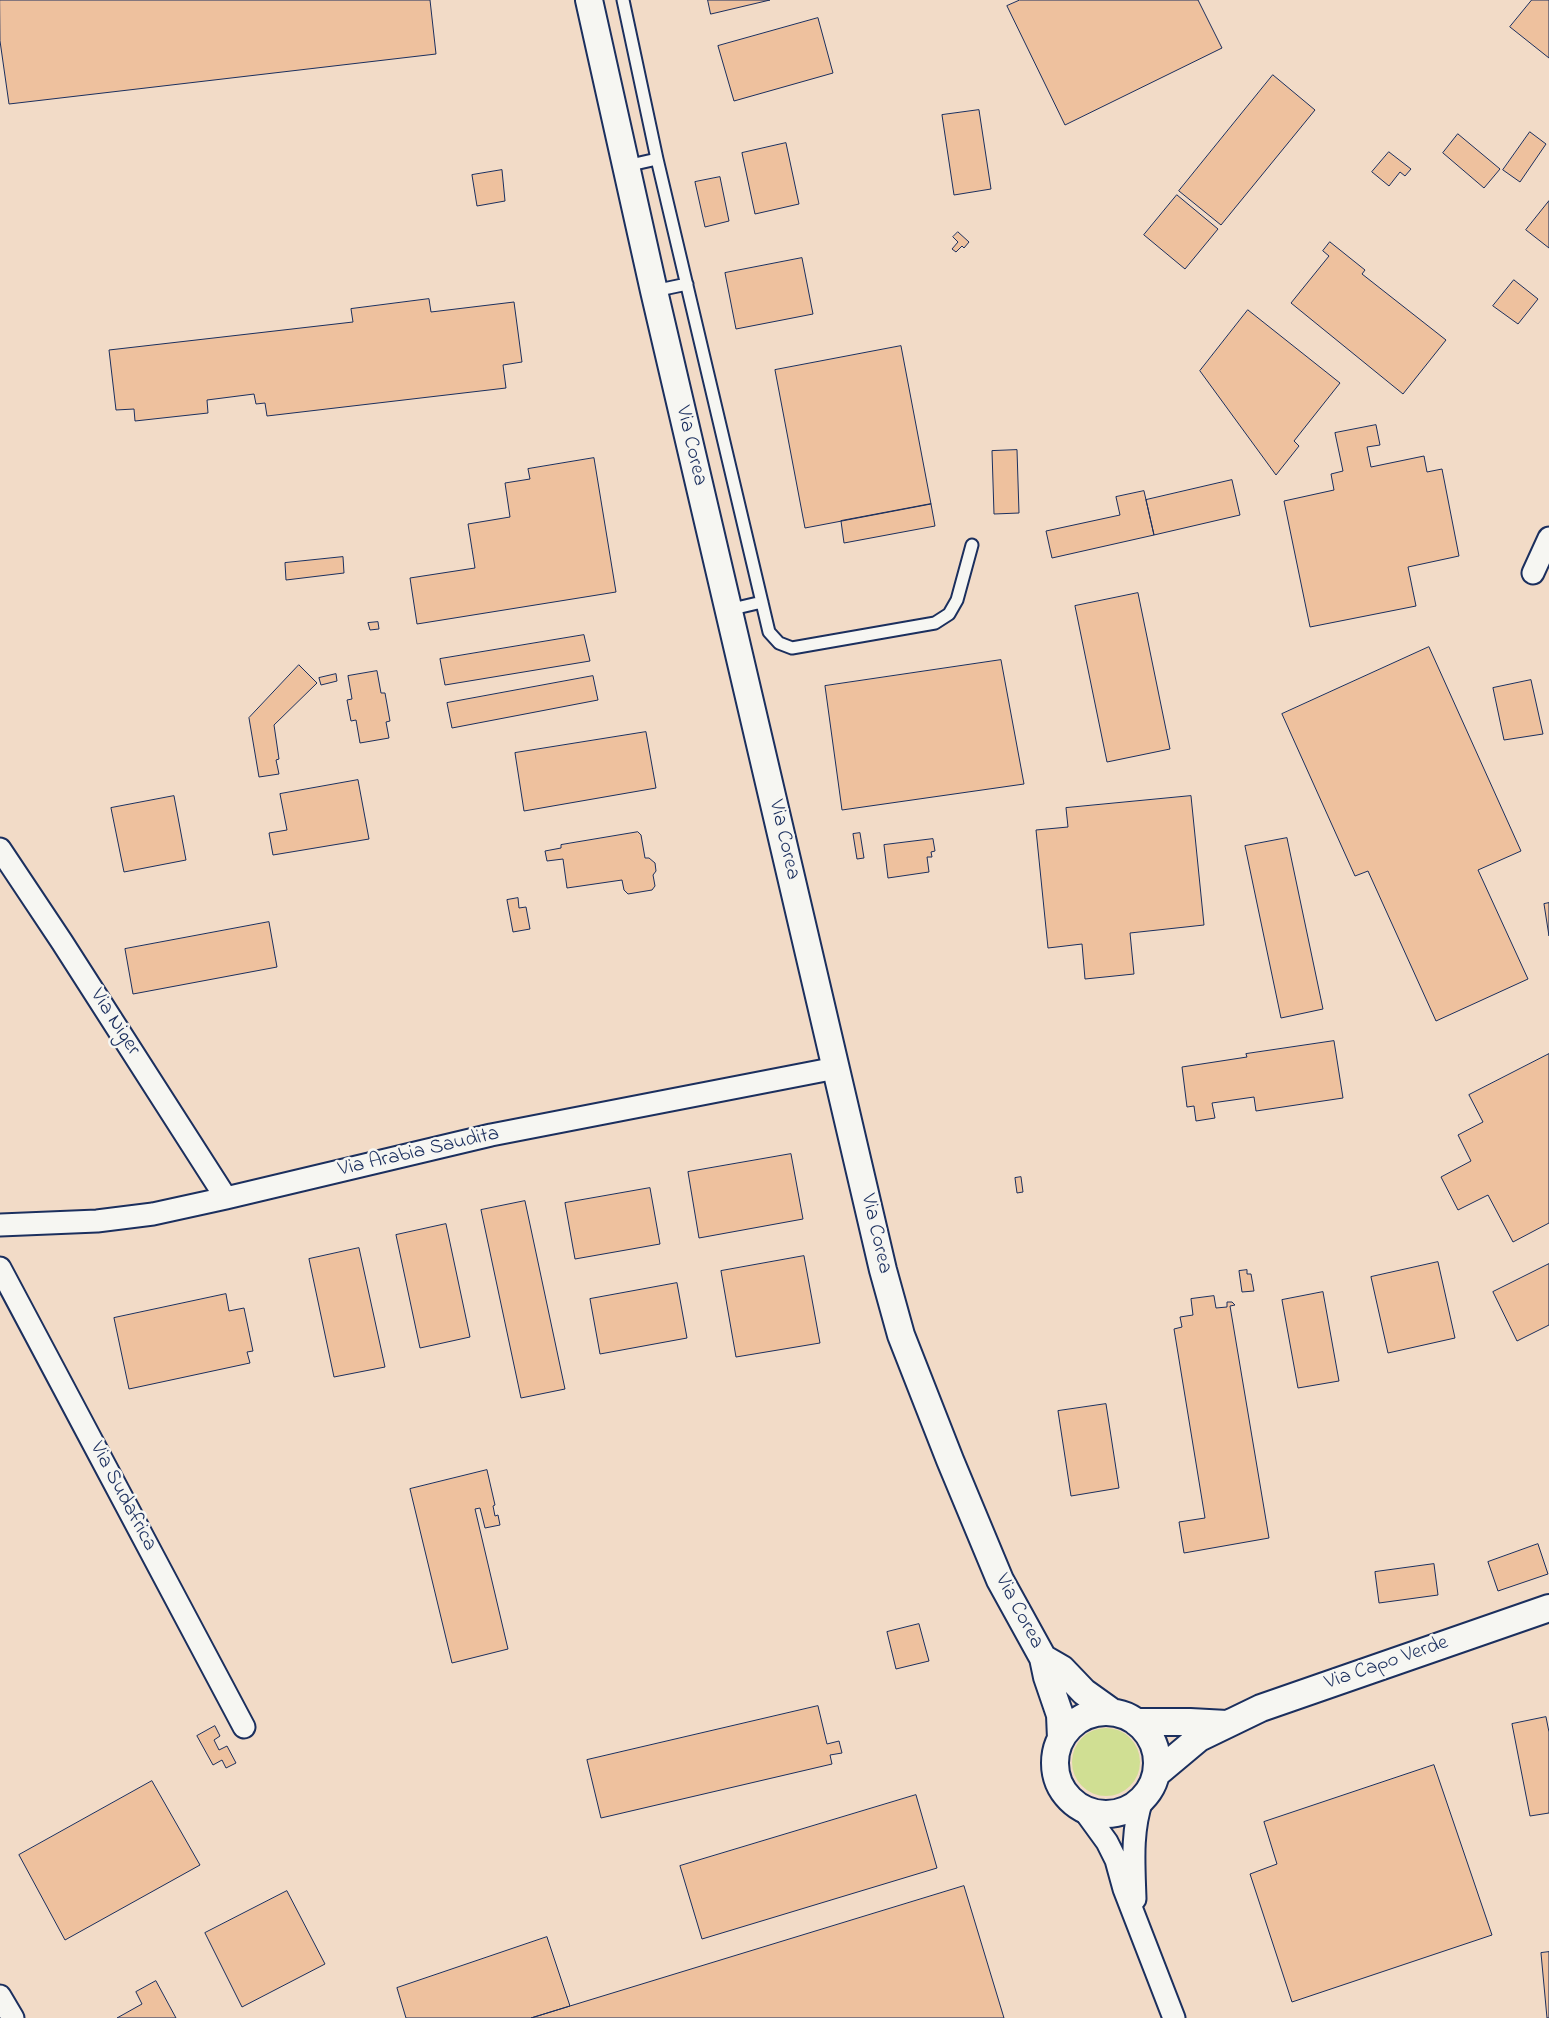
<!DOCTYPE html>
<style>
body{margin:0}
canvas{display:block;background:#f4e6d9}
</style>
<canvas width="1549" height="2018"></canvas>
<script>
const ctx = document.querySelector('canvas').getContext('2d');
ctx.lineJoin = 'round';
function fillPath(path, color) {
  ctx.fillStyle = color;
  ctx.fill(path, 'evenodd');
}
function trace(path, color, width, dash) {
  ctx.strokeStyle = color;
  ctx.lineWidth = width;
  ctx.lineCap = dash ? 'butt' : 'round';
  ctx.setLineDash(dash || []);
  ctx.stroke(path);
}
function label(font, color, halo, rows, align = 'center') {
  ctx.font = font + ' "Indie Flower",sans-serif';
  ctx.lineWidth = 5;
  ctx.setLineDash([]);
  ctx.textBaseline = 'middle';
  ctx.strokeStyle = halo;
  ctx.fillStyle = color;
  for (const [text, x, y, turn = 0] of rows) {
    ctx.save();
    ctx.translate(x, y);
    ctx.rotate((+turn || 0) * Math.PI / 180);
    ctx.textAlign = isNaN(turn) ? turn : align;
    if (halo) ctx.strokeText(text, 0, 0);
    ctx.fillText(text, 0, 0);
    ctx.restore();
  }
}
const built = new Path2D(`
 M 0,0 L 1549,0 L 1549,2018 L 0,2018 Z`);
const green = new Path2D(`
 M1072 1762a34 34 0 1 1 68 0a34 34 0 1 1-68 0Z`);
const building = new Path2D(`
 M 0,0 L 430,0 L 436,54 L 9,104 L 0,41 Z
 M 708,0 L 770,0 L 711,14 Z
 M 1020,0 L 1198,0 L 1222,48 L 1065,125 L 1007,6 Z
 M 1532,0 L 1549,0 L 1549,58 L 1510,27 Z
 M 818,18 L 833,73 L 734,101 L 718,46 Z
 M 1273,75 L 1315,110 L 1221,225 L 1179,191 Z
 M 979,110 L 991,189 L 954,195 L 942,115 Z
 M 1530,132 L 1546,144 L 1520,182 L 1503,170 Z
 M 1458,134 L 1500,169 L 1484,188 L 1443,153 Z
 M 786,143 L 799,204 L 755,214 L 742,153 Z
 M 1389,152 L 1411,169 L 1405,176 L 1400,172 L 1389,186 L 1372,172 Z
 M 502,170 L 505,201 L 477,206 L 472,175 Z
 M 720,177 L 729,221 L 705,227 L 695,182 Z
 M 1177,195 L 1218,229 L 1185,269 L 1144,235 Z
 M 1549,201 L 1549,248 L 1526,230 Z
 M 958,232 L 969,242 L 964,248 L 962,246 L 956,252 L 952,249 L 958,242 L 953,237 Z
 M 1330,242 L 1365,270 L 1362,274 L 1446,340 L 1403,394 L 1291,303 L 1329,256 L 1323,251 Z
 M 802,258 L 813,314 L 736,329 L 725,273 Z
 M 1514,280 L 1538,299 L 1518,324 L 1493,306 Z
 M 429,299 L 431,312 L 514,302 L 522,362 L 503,365 L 506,388 L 267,416 L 265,403 L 256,404 L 254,394 L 207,400 L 208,413 L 135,421 L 134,409 L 116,410 L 109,350 L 353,322 L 351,309 Z
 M 1248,310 L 1340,383 L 1294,441 L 1299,446 L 1276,475 L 1200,371 Z
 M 901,346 L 931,504 L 805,528 L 775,370 Z
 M 1376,425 L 1380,445 L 1367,447 L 1371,467 L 1424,456 L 1427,472 L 1442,469 L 1459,556 L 1408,567 L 1416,606 L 1310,627 L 1284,501 L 1334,490 L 1331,474 L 1343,471 L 1335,433 Z
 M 1017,450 L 1019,513 L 994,514 L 992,451 Z
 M 594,458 L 616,592 L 417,624 L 410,578 L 475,568 L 468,524 L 510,517 L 505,483 L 530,479 L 528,469 Z
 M 1232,480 L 1240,515 L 1154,535 L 1146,500 Z
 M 1144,491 L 1154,535 L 1052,558 L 1046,531 L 1120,515 L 1116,497 Z
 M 931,504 L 935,526 L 844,543 L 841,521 Z
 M 343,557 L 344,573 L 286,580 L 285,563 Z
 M 1138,593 L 1170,749 L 1107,762 L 1075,606 Z
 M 378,622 L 379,629 L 370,630 L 368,623 Z
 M 584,635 L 590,661 L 445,685 L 440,659 Z
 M 1429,647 L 1521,851 L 1478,870 L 1528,979 L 1436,1021 L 1368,871 L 1355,876 L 1282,714 Z
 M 1001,660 L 1024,784 L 842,810 L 825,686 Z
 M 299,665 L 317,683 L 274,725 L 279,759 L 276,760 L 279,774 L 259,777 L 249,718 Z
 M 377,671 L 381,693 L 385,693 L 390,721 L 386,722 L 389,738 L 360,743 L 356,720 L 351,721 L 347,700 L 352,699 L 348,676 Z
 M 336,674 L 337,681 L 321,685 L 319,678 Z
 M 593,676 L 598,700 L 452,728 L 447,703 Z
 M 1531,680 L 1543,734 L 1504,740 L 1493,688 Z
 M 646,732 L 656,788 L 524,811 L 515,753 Z
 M 358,780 L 369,839 L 273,855 L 269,833 L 287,830 L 280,794 Z
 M 174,796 L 186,860 L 124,872 L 111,808 Z
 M 1191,796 L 1204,925 L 1130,933 L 1134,974 L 1085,979 L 1082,944 L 1048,948 L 1036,830 L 1068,827 L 1066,808 Z
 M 638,832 L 641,835 L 645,858 L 649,858 L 655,863 L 656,871 L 653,875 L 655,886 L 652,890 L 628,894 L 624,890 L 622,880 L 567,888 L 563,859 L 547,861 L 545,851 L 561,848 L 561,845 Z
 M 860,833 L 864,858 L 857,859 L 853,834 Z
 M 1287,838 L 1323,1009 L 1281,1018 L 1245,846 Z
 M 933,839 L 935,851 L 931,852 L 932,857 L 927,857 L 929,872 L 888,878 L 884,845 Z
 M 518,898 L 519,908 L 526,907 L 530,929 L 513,932 L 507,900 Z
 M 1549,903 L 1549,936 L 1544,904 Z
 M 269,922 L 277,967 L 133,994 L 125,949 Z
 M 1334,1041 L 1343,1098 L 1256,1111 L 1254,1097 L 1212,1103 L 1215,1118 L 1196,1121 L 1194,1106 L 1187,1107 L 1182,1067 L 1247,1057 L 1246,1054 Z
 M 1549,1054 L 1549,1223 L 1513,1242 L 1488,1195 L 1458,1210 L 1441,1177 L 1471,1161 L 1458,1135 L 1483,1122 L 1469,1095 Z
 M 791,1154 L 803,1219 L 699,1238 L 688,1172 Z
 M 1021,1177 L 1023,1192 L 1017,1193 L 1015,1178 Z
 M 650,1188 L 660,1244 L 575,1259 L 565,1203 Z
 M 525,1201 L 565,1389 L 521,1398 L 481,1210 Z
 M 446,1224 L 470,1337 L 420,1348 L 396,1235 Z
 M 359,1248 L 385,1367 L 334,1377 L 309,1259 Z
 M 804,1256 L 820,1343 L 736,1357 L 721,1271 Z
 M 1438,1262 L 1455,1338 L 1388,1353 L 1371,1277 Z
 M 1549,1264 L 1549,1325 L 1517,1341 L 1493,1292 Z
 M 1247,1270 L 1247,1274 L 1251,1274 L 1254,1291 L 1242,1292 L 1239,1271 Z
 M 677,1283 L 687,1338 L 600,1354 L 590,1299 Z
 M 1323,1292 L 1339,1381 L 1298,1388 L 1282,1300 Z
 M 226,1294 L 229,1311 L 244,1308 L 253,1351 L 247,1352 L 250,1363 L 129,1389 L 114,1318 Z
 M 1214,1296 L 1216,1308 L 1227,1307 L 1227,1302 L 1232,1302 L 1235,1305 L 1230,1306 L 1269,1538 L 1184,1553 L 1179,1522 L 1205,1518 L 1174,1329 L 1182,1327 L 1180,1317 L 1193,1315 L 1191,1299 Z
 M 1106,1404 L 1119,1488 L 1071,1496 L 1058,1411 Z
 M 487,1470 L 495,1505 L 493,1506 L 495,1516 L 498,1515 L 500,1525 L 485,1528 L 480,1508 L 475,1509 L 508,1649 L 452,1663 L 410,1489 Z
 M 1538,1544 L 1548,1574 L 1498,1591 L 1488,1562 Z
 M 1434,1564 L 1438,1595 L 1379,1603 L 1375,1572 Z
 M 919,1624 L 929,1661 L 896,1669 L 887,1632 Z
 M 818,1706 L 827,1744 L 839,1741 L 842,1753 L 830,1755 L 832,1764 L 601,1818 L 587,1760 Z
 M 1546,1717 L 1549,1732 L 1549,1813 L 1530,1816 L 1512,1724 Z
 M 215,1726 L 220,1736 L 214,1740 L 219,1750 L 227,1746 L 236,1763 L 226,1768 L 222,1760 L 213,1765 L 197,1736 Z
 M 1434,1765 L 1492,1935 L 1292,2002 L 1250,1874 L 1277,1864 L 1264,1822 Z
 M 152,1781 L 200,1865 L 65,1940 L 19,1855 Z
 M 916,1795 L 937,1868 L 702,1939 L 680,1866 Z
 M 964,1886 L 1004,2018 L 531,2018 L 570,2006 Z
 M 287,1891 L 325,1964 L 242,2007 L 205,1933 Z
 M 547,1937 L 570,2006 L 531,2018 L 406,2018 L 397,1988 Z
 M 1549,1952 L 1549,2018 L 1547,2018 L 1541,1953 Z
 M 156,1981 L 176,2018 L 117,2018 L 142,2004 L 136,1992 Z`);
const service = new Path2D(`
 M 623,0 L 657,159 L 769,632 L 779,643 L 792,648 L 935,623 L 949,614 L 957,600 L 972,545
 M 626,166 L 657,159
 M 654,291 L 687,284
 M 728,610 L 762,602`);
const minor = new Path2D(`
 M 1533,573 L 1549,538
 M 0,849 L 62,942 L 226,1198
 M 0,1225 L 97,1221 L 153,1214 L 226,1198 L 491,1135 L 836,1068
 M 0,1268 L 244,1727
 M 1083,1809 L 1107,1842 L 1116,1860 L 1124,1889 L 1174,2018
 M 1135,1899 C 1134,1865 1131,1832 1142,1800
 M 0,1996 L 13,2018`);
const tertiary = new Path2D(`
 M 589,0 L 654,291 L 883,1270 L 901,1335 L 950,1460 L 1000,1580 L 1043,1658 L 1047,1677 L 1060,1715 L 1061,1739
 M 1043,1658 L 1062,1669 L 1084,1692 L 1112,1712
 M1055 1763a51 51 0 1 1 102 0a51 51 0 1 1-102 0Z
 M 1136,1722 L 1190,1722 L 1227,1724
 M 1156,1774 L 1199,1738 L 1261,1708 L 1549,1608`);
const streetNames = [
 ["Via Corea",690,446,77],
 ["Via Corea",783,840,77],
 ["Via Niger",114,1023,57],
 ["Via Arabia Saudita",419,1153,-13],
 ["Via Corea",875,1234,77],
 ["Via Sudafrica",122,1497,62],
 ["Via Corea",1018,1612,62],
 ["Via Capo Verde",1387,1664,-19]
];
fillPath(built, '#f2dbc7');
fillPath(green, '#d0df93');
fillPath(building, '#eec19e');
trace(building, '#1b2f5e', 1);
trace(service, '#1b2f5e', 15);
trace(minor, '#1b2f5e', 25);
trace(tertiary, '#1b2f5e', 30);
trace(service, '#f6f6f2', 11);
trace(minor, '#f6f6f2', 21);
trace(tertiary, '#f6f6f2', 26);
label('21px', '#1b2f5e', '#f6f6f2', streetNames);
</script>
